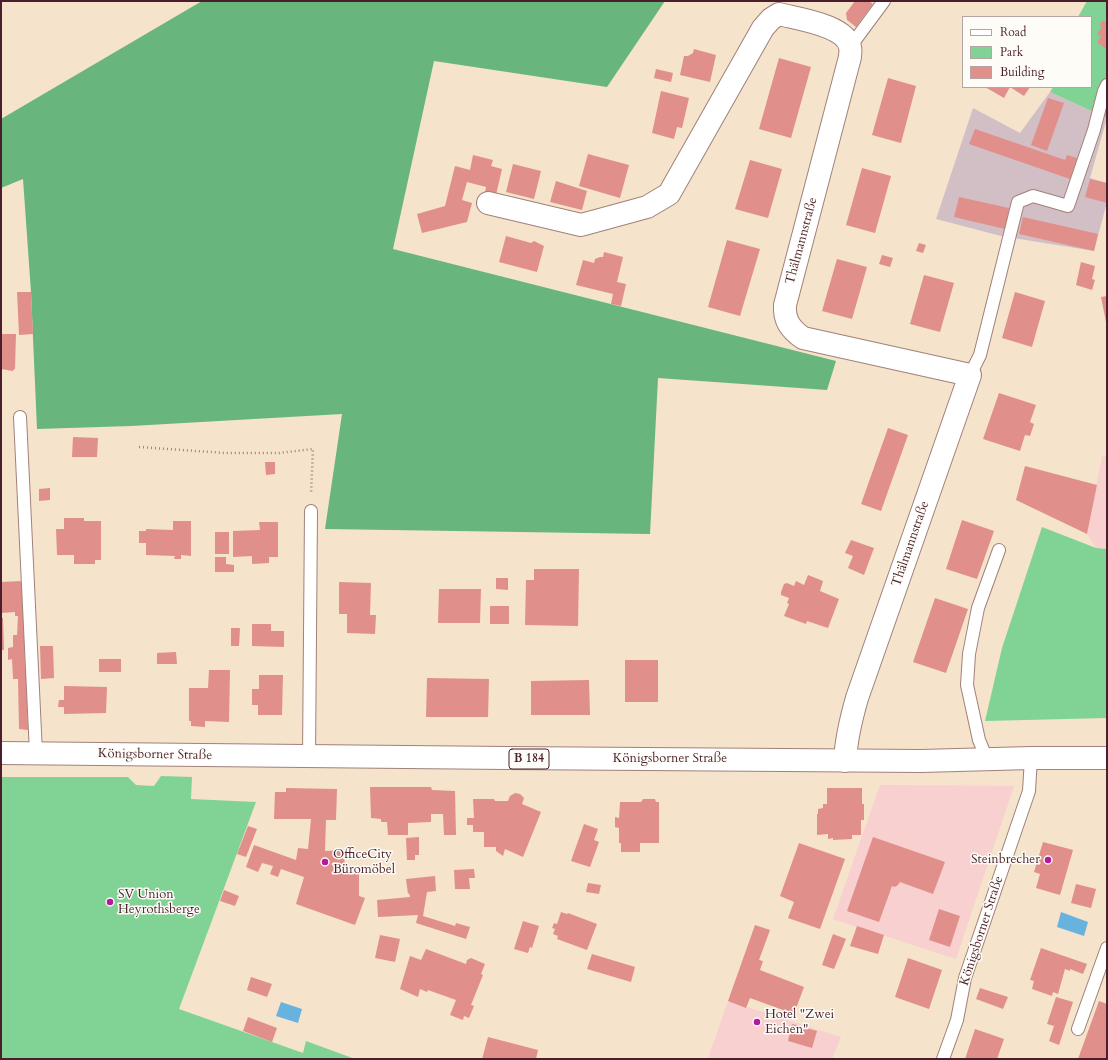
<!DOCTYPE html>
<meta charset="utf-8">
<style>
body{margin:0}
#map{position:relative;width:1108px;height:1060px;overflow:hidden;background:#f5e3cb;font-family:Cardo,serif}
canvas{display:block}
.frame{position:absolute;inset:0;border:2px solid #4a1f2b;pointer-events:none}
.legend{position:absolute;left:962px;top:16px;width:130px;height:72px;box-sizing:border-box;background:#fdfcf7;border:1px solid #b5a4a5;margin:0;padding:5px 7px;list-style:none;font-size:12px;color:#4a1f2b}
.legend li{display:flex;align-items:center;gap:8px;height:20px}
.legend b{width:20px;border:1px solid #b5a4a5}
</style>
<div id="map">
<canvas width="1108" height="1060"></canvas>
<div class="frame"></div>
<ul class="legend">
<li><b style="height:5px;background:#fff"></b>Road</li>
<li><b style="height:11px;background:#81d395"></b>Park</li>
<li><b style="height:11px;background:#e18f8b"></b>Building</li>
</ul>
</div>
<script>
const ctx = document.querySelector('canvas').getContext('2d');
ctx.lineJoin = 'round';
function fillPath(path, color) {
  ctx.fillStyle = color;
  ctx.fill(path, 'evenodd');
}
function trace(path, color, width, dash) {
  ctx.strokeStyle = color;
  ctx.lineWidth = width;
  ctx.lineCap = dash ? 'butt' : 'round';
  ctx.setLineDash(dash || []);
  ctx.stroke(path);
}
function label(font, color, halo, rows, align = 'center') {
  ctx.font = font + ' Cardo,serif';
  ctx.lineWidth = 3;
  ctx.setLineDash([]);
  ctx.textBaseline = 'middle';
  ctx.strokeStyle = halo;
  ctx.fillStyle = color;
  for (const [text, x, y, turn = 0] of rows) {
    ctx.save();
    ctx.translate(x, y);
    ctx.rotate((+turn || 0) * Math.PI / 180);
    ctx.textAlign = isNaN(turn) ? turn : align;
    if (halo) ctx.strokeText(text, 0, 0);
    ctx.fillText(text, 0, 0);
    ctx.restore();
  }
}
const built = new Path2D(`
 M 1102,456 L 1107,457 L 1107,549 L 1096,548 L 1087,534 Z
 M 880,785 L 1014,786 L 956,959 L 833,919 Z
 M 728,1001 L 841,1037 L 832,1059 L 708,1059 Z`);
const industrial = new Path2D(`
 M 1050,92 L 1107,118 L 1090,178 L 1107,183 L 1107,202 L 1094,251 L 1001,236 L 936,219 L 973,108 L 1020,133 Z`);
const green = new Path2D(`
 M 1087,1 L 1107,1 L 1107,118 L 1050,92 L 1053,87 L 1091,87 L 1091,17 L 1078,17 Z
 M 1042,527 L 1096,548 L 1107,549 L 1107,718 L 985,721 L 1002,648 Z
 M 161,776 L 192,777 L 191,799 L 256,802 L 179,1009 L 303,1053 L 306,1041 L 355,1059 L 1,1059 L 1,777 L 128,777 L 136,785 L 154,786 Z`);
const forest = new Path2D(`
 M 202,1 L 665,1 L 607,87 L 434,61 L 393,249 L 836,361 L 827,390 L 658,378 L 650,534 L 325,529 L 342,414 L 131,426 L 37,429 L 31,292 L 23,179 L 1,188 L 1,119 Z`);
const water = new Path2D(`
 M 1061,912 L 1088,922 L 1084,936 L 1057,927 Z
 M 281,1002 L 302,1009 L 298,1023 L 276,1016 Z`);
const building = new Path2D(`
 M 855,1 L 869,1 L 873,4 L 856,27 L 847,20 L 846,13 Z
 M 1103,20 L 1107,23 L 1107,50 L 1097,42 L 1101,36 L 1097,34 L 1102,27 L 1099,25 Z
 M 694,49 L 716,55 L 710,82 L 680,75 L 684,56 L 688,56 L 693,53 Z
 M 779,58 L 811,67 L 791,138 L 759,129 Z
 M 656,69 L 673,73 L 671,82 L 654,78 Z
 M 888,78 L 916,86 L 901,143 L 872,135 Z
 M 985,87 L 1030,87 L 1024,96 L 1010,87 L 1004,98 Z
 M 661,91 L 689,98 L 682,128 L 677,127 L 674,139 L 652,133 Z
 M 1048,98 L 1064,103 L 1047,151 L 1031,145 Z
 M 975,129 L 1065,160 L 1067,155 L 1077,158 L 1070,179 L 969,144 Z
 M 588,154 L 629,165 L 620,198 L 579,186 Z
 M 473,155 L 493,160 L 491,166 L 502,169 L 496,195 L 485,192 L 486,187 L 467,182 L 462,200 L 472,203 L 467,222 L 422,233 L 417,214 L 445,206 L 455,166 L 470,170 Z
 M 750,160 L 782,169 L 768,218 L 735,209 Z
 M 513,164 L 541,171 L 534,199 L 506,192 Z
 M 862,168 L 891,176 L 875,233 L 846,225 Z
 M 1090,179 L 1107,183 L 1107,203 L 1085,197 Z
 M 556,181 L 587,191 L 582,210 L 550,202 Z
 M 959,197 L 1009,208 L 1005,229 L 954,217 Z
 M 1023,217 L 1098,234 L 1094,251 L 1019,234 Z
 M 506,236 L 531,243 L 534,241 L 544,246 L 537,272 L 499,262 Z
 M 727,240 L 760,249 L 740,316 L 708,307 Z
 M 919,243 L 926,245 L 923,253 L 916,251 Z
 M 604,252 L 623,257 L 617,282 L 626,284 L 621,306 L 611,304 L 613,294 L 576,285 L 583,260 L 594,263 L 595,259 L 600,257 L 603,257 Z
 M 882,255 L 893,258 L 890,267 L 879,264 Z
 M 837,259 L 867,267 L 852,319 L 822,311 Z
 M 1081,262 L 1095,266 L 1092,279 L 1095,280 L 1092,290 L 1076,285 Z
 M 924,275 L 954,283 L 940,332 L 910,324 Z
 M 17,292 L 31,292 L 33,334 L 19,335 Z
 M 1015,292 L 1045,301 L 1032,347 L 1002,338 Z
 M 1107,296 L 1107,322 L 1106,322 L 1101,297 Z
 M 1,334 L 16,334 L 15,369 L 14,369 L 13,371 L 1,369 Z
 M 999,393 L 1036,405 L 1030,422 L 1034,424 L 1030,436 L 1025,435 L 1020,451 L 983,439 Z
 M 888,428 L 908,435 L 881,511 L 861,504 Z
 M 73,437 L 98,438 L 97,457 L 72,457 Z
 M 265,462 L 275,462 L 275,474 L 266,475 Z
 M 1025,466 L 1097,485 L 1087,534 L 1016,500 Z
 M 50,488 L 50,500 L 39,501 L 39,489 Z
 M 64,518 L 84,518 L 84,521 L 101,521 L 101,560 L 95,560 L 95,564 L 74,564 L 74,555 L 57,555 L 56,529 L 64,529 Z
 M 962,520 L 994,531 L 977,579 L 946,569 Z
 M 173,521 L 191,521 L 191,556 L 181,555 L 181,559 L 174,559 L 175,556 L 146,555 L 146,543 L 139,543 L 139,531 L 146,531 L 146,529 L 173,530 Z
 M 259,522 L 278,522 L 278,557 L 269,557 L 269,563 L 252,564 L 252,556 L 233,557 L 233,531 L 260,530 Z
 M 215,532 L 229,532 L 229,554 L 215,554 Z
 M 851,540 L 874,548 L 864,575 L 848,568 L 853,556 L 845,553 Z
 M 215,557 L 226,557 L 226,564 L 234,565 L 234,572 L 215,572 Z
 M 534,569 L 579,569 L 578,626 L 525,625 L 526,580 L 534,580 Z
 M 808,575 L 823,581 L 820,591 L 839,599 L 828,628 L 807,621 L 806,624 L 784,616 L 789,604 L 787,603 L 789,598 L 781,595 L 781,592 L 784,584 L 787,583 L 794,586 L 796,581 L 804,585 Z
 M 496,578 L 508,578 L 508,590 L 496,589 Z
 M 23,581 L 25,669 L 26,669 L 28,730 L 19,729 L 18,679 L 13,679 L 12,659 L 8,660 L 8,648 L 13,647 L 13,635 L 17,635 L 18,616 L 15,616 L 15,612 L 1,613 L 1,582 Z
 M 339,582 L 371,583 L 370,615 L 376,615 L 375,634 L 347,633 L 347,614 L 339,614 Z
 M 439,589 L 481,589 L 480,623 L 438,623 Z
 M 935,598 L 968,609 L 946,673 L 913,662 Z
 M 490,606 L 509,606 L 509,624 L 490,624 Z
 M 1,618 L 3,618 L 4,650 L 1,650 Z
 M 252,624 L 271,624 L 271,631 L 284,631 L 284,647 L 252,646 Z
 M 231,628 L 240,628 L 239,646 L 231,646 Z
 M 40,646 L 53,646 L 54,678 L 41,679 Z
 M 176,652 L 177,664 L 157,664 L 157,653 Z
 M 99,659 L 121,659 L 121,672 L 99,672 Z
 M 625,660 L 658,660 L 658,702 L 625,702 Z
 M 209,670 L 230,670 L 229,722 L 205,721 L 205,727 L 191,726 L 191,721 L 189,721 L 189,688 L 208,688 Z
 M 259,675 L 283,675 L 282,715 L 258,715 L 258,705 L 252,705 L 252,689 L 259,689 Z
 M 427,678 L 489,679 L 488,717 L 426,717 Z
 M 589,680 L 590,715 L 531,715 L 531,681 Z
 M 64,686 L 107,687 L 106,713 L 64,714 L 64,707 L 58,707 L 59,700 L 64,700 Z
 M 370,787 L 431,787 L 432,790 L 455,791 L 456,835 L 444,835 L 443,814 L 431,814 L 431,822 L 408,823 L 408,835 L 388,835 L 387,822 L 381,822 L 381,819 L 371,818 Z
 M 286,788 L 337,789 L 336,820 L 326,820 L 325,851 L 345,850 L 344,874 L 359,873 L 359,896 L 365,898 L 355,925 L 296,904 L 304,877 L 281,869 L 278,877 L 270,874 L 273,866 L 262,863 L 258,872 L 246,867 L 254,845 L 296,860 L 298,848 L 308,849 L 311,819 L 274,819 L 275,792 L 286,792 Z
 M 827,788 L 862,788 L 862,804 L 864,804 L 864,820 L 861,820 L 861,835 L 852,835 L 852,839 L 833,840 L 833,838 L 828,839 L 828,834 L 817,835 L 817,814 L 818,814 L 818,809 L 823,808 L 823,804 L 827,804 Z
 M 515,793 L 520,794 L 524,798 L 522,804 L 541,812 L 523,857 L 505,849 L 503,856 L 496,851 L 496,847 L 484,847 L 484,832 L 473,832 L 473,825 L 467,825 L 467,818 L 474,818 L 473,799 L 494,799 L 495,801 L 508,801 L 510,796 Z
 M 643,799 L 655,799 L 656,802 L 659,802 L 659,843 L 640,843 L 640,852 L 621,852 L 621,843 L 619,843 L 619,828 L 615,827 L 615,817 L 619,818 L 620,802 L 641,802 Z
 M 584,824 L 598,829 L 594,840 L 599,842 L 590,867 L 571,861 Z
 M 248,826 L 257,829 L 246,857 L 237,854 Z
 M 419,837 L 419,855 L 415,855 L 415,860 L 407,860 L 406,838 Z
 M 873,837 L 945,862 L 933,894 L 900,882 L 898,885 L 895,887 L 892,886 L 879,922 L 847,911 Z
 M 1043,842 L 1073,850 L 1060,895 L 1036,888 L 1040,874 L 1034,872 Z
 M 799,843 L 845,859 L 820,929 L 788,918 L 794,902 L 780,896 Z
 M 474,869 L 475,878 L 469,878 L 470,889 L 455,889 L 454,870 Z
 M 435,876 L 436,891 L 427,892 L 423,916 L 455,926 L 456,923 L 470,927 L 466,939 L 416,923 L 418,915 L 378,917 L 377,900 L 410,897 L 409,893 L 408,894 L 406,879 Z
 M 588,883 L 601,885 L 599,894 L 586,892 Z
 M 1076,884 L 1096,889 L 1091,908 L 1071,903 Z
 M 224,890 L 239,896 L 235,906 L 220,901 Z
 M 939,909 L 960,916 L 950,947 L 929,940 Z
 M 561,912 L 567,914 L 568,913 L 597,924 L 587,950 L 557,939 L 558,936 L 553,934 L 555,929 L 552,928 L 554,923 L 557,924 Z
 M 523,921 L 539,926 L 532,948 L 530,947 L 528,953 L 514,949 Z
 M 755,925 L 770,930 L 759,960 L 763,961 L 760,970 L 804,987 L 794,1014 L 750,998 L 746,1008 L 728,1001 Z
 M 857,926 L 884,935 L 878,954 L 850,946 Z
 M 833,934 L 846,939 L 834,969 L 822,965 Z
 M 380,935 L 400,939 L 395,962 L 375,958 Z
 M 1041,948 L 1087,964 L 1083,974 L 1070,969 L 1070,971 L 1065,969 L 1058,994 L 1053,992 L 1052,996 L 1032,989 L 1034,981 L 1030,980 Z
 M 426,949 L 466,964 L 467,960 L 471,958 L 485,964 L 481,974 L 483,975 L 471,1005 L 474,1006 L 469,1018 L 464,1016 L 463,1020 L 450,1015 L 456,1000 L 428,990 L 427,992 L 420,989 L 418,997 L 400,989 L 410,956 L 421,960 Z
 M 592,954 L 635,967 L 631,982 L 587,969 Z
 M 908,958 L 942,970 L 929,1009 L 895,997 Z
 M 251,977 L 272,984 L 267,997 L 247,990 Z
 M 980,988 L 1008,997 L 1003,1009 L 976,999 Z
 M 1056,997 L 1073,1002 L 1059,1045 L 1049,1041 L 1054,1026 L 1047,1024 Z
 M 1099,1001 L 1107,1004 L 1107,1059 L 1078,1059 Z
 M 248,1017 L 277,1028 L 272,1042 L 243,1031 Z
 M 792,1024 L 817,1031 L 812,1048 L 788,1041 Z
 M 975,1029 L 1004,1039 L 997,1059 L 965,1059 Z
 M 488,1037 L 538,1050 L 536,1059 L 482,1059 Z`);
const path = new Path2D(`
 M 139,447 L 225,453 L 279,453 L 313,449 L 311,494`);
const service = new Path2D(`
 M 850,47 L 884,1
 M 970,375 L 980,355 L 1018,202 L 1033,196 L 1068,206 L 1094,130 L 1104,91 L 1107,85
 M 20,417 L 36,753
 M 309,757 L 311,511
 M 987,759 L 979,740 L 967,685 L 969,654 L 978,608 L 999,550
 M 1078,1029 L 1107,948
 M 943,1059 L 957,1020 L 965,978 L 1029,791 L 1031,758`);
const minor = new Path2D(`
 M 488,203 L 581,225 L 647,207 L 669,194 L 763,28 L 771,19 L 779,14 C 798,19 846,25 850,47 C 851,50 850,54 850,57 L 785,305 C 784,320 790,329 803,338 L 970,375 L 857,698 C 851,719 846,739 845,761`);
const primary = new Path2D(`
 M 1,753 L 507,758 L 921,761 L 1031,758 L 1107,758`);
const markers = [
 [1048,860,4,"#b5179e"],
 [325,862,4,"#b5179e"],
 [110,902,4,"#b5179e"],
 [757,1022,4,"#b5179e"]
];
const shields = [
 [529,759,40]
];
const shieldNames = [
 ["B 184",529,759]
];
const streetNames = [
 ["Thälmannstraße",802,241,-75],
 ["Thälmannstraße",911,544,-71],
 ["Königsborner Straße",155,755,1],
 ["Königsborner Straße",670,759],
 ["Königsborner Straße",982,931,-72]
];
const poiNames = [
 ["OfficeCity",333,855],
 ["Büromöbel",333,870],
 ["Steinbrecher",1040,860,"right"],
 ["SV Union",118,895],
 ["Heyrothsberge",118,910],
 ["Hotel \"Zwei",765,1015],
 ["Eichen\"",765,1030]
];
fillPath(built, '#f7d0cf');
fillPath(industrial, '#d2bec5');
fillPath(green, '#81d395');
fillPath(forest, '#68b57e');
fillPath(water, '#68b2e0');
fillPath(building, '#e18f8b');
trace(service, '#a0817b', 14);
trace(minor, '#a0817b', 24);
trace(primary, '#a0817b', 24);
trace(path, '#a0817b', 2.5, [1, 3]);
trace(service, '#fff', 12);
trace(minor, '#fff', 22);
trace(primary, '#fff', 22);
for (const [x, y, r, color] of markers) {
  const dot = new Path2D();
  dot.arc(x, y, r, 0, 2 * Math.PI);
  ctx.fillStyle = color;
  ctx.fill(dot);
  trace(dot, '#fdfcf7', 1.5);
}
for (const [x, y, w] of shields) {
  const box = new Path2D();
  box.roundRect(x - w / 2, y - 10, w, 20, 3);
  ctx.fillStyle = '#fdfcf7';
  ctx.fill(box);
  trace(box, '#4a1f2b', 1);
}
label('bold 12px', '#4a1f2b', null, shieldNames);
label('13px', '#4a1f2b', '#fdfcf7', streetNames);
label('13px', '#4a1f2b', '#fdfcf7', poiNames, 'left');
</script>
